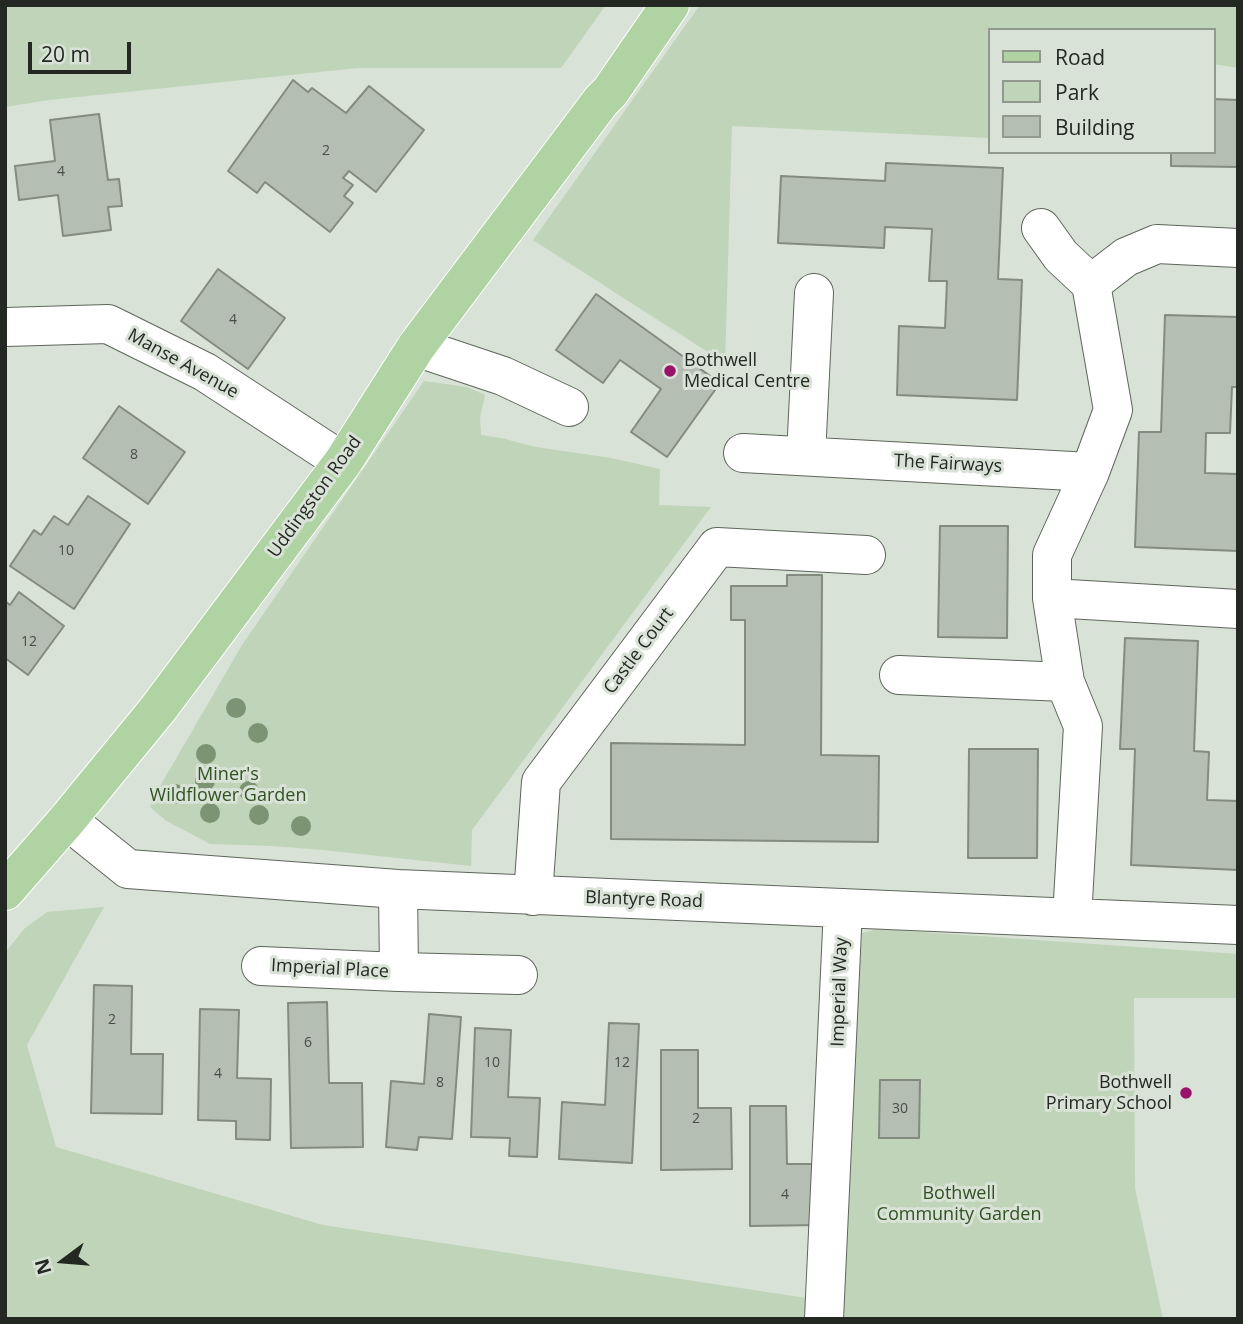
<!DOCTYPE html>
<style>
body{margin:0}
#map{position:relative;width:1243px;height:1324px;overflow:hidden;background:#d9e2d6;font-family:"Open Sans",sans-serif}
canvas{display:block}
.frame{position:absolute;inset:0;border:7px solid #242823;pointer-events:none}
.legend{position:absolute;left:988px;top:28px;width:228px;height:126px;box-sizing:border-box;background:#d9e2d6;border:2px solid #91988e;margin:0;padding:9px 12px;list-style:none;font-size:21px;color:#242823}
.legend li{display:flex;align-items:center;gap:14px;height:35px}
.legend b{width:35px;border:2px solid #91988e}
.north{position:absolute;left:28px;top:1226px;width:70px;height:70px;-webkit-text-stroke:5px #d9e2d6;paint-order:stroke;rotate:254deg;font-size:19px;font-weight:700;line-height:28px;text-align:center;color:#242823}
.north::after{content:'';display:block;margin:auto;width:24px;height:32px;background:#242823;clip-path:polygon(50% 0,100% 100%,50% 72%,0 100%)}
.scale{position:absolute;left:28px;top:42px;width:103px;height:32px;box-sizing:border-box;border:4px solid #242823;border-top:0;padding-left:9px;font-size:21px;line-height:24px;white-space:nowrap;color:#242823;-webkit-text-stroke:5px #d9e2d6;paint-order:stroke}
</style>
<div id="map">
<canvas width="1243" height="1324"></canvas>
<div class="frame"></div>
<ul class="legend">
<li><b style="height:9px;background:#b0d3a4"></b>Road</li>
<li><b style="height:19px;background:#bfd4b8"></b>Park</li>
<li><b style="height:19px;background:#b5beb2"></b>Building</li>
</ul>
<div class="north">N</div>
<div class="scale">20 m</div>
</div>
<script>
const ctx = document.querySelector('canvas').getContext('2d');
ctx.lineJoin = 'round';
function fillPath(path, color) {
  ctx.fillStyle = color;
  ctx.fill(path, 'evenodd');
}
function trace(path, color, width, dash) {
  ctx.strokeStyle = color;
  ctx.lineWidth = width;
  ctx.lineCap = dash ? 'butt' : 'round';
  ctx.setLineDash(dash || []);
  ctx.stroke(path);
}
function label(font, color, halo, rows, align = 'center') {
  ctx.font = font + ' "Open Sans",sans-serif';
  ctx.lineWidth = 6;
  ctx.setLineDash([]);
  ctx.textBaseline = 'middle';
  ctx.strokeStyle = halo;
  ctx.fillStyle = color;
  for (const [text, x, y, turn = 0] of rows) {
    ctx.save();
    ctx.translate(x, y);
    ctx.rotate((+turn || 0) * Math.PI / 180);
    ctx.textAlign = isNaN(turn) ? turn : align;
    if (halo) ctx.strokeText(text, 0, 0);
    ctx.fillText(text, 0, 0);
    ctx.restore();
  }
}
const green = new Path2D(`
 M 5,5 L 606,5 L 561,68 L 358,68 L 49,100 L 5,107 Z
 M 700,5 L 1238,5 L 1238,68 L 1213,64 L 1213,30 L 989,30 L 989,138 L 732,126 L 725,363 L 533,240 Z
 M 424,381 L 467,387 L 485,395 L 480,417 L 481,435 L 501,438 L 536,447 L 611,458 L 660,469 L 659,505 L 711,507 L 472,830 L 471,866 L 323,850 L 272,846 L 210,844 L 165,820 L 150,807 L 159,788 L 242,645 Z
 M 104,907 L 27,1045 L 56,1147 L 323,1225 L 820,1300 L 819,1319 L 5,1319 L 5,953 L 24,929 L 47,912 Z
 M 878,929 L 1238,954 L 1238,998 L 1134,998 L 1135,1188 L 1163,1319 L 841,1319 L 851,1060 L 862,933 Z`);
const building = new Path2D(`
 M 293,80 L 308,92 L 312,88 L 346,113 L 369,86 L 424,130 L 376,192 L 349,171 L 343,178 L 353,185 L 344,196 L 353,203 L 330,232 L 265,182 L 257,193 L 228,171 Z
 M 1213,99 L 1238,100 L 1238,167 L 1171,166 L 1171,152 L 1213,152 Z
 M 99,114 L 108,180 L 119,179 L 122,206 L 108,207 L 111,230 L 63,236 L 58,195 L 19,200 L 15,166 L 55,161 L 50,120 Z
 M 886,163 L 1003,168 L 998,279 L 1022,280 L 1017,400 L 897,395 L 899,326 L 945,328 L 947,281 L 929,281 L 932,229 L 885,227 L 884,248 L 778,243 L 781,176 L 885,181 Z
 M 218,269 L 285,318 L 248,369 L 181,321 Z
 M 596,294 L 720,383 L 667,457 L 631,432 L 661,389 L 620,360 L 603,383 L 556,350 Z
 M 1165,315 L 1238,317 L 1238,387 L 1232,387 L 1230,433 L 1206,433 L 1205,473 L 1238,474 L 1238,551 L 1135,547 L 1139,432 L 1161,432 Z
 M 119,406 L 185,452 L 148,504 L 83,458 Z
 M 88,496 L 130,524 L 74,609 L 10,566 L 34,530 L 41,535 L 54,516 L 68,525 Z
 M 940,526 L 1008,526 L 1007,638 L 938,637 Z
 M 787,575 L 822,575 L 821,755 L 879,756 L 878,842 L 611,839 L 611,743 L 745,745 L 745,620 L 731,620 L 731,586 L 787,586 Z
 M 19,592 L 64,626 L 28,675 L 5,658 L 5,601 L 10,605 Z
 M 1125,638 L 1198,641 L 1194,751 L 1209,752 L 1207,800 L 1238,801 L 1238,870 L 1131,865 L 1135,749 L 1120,749 Z
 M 969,749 L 1038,749 L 1037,858 L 968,858 Z
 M 94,985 L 132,986 L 131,1054 L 163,1054 L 162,1114 L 91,1113 Z
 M 327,1002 L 329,1083 L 362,1083 L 363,1147 L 291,1148 L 288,1003 Z
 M 200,1009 L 239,1010 L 237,1078 L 271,1079 L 270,1140 L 236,1139 L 236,1121 L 198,1120 Z
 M 429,1014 L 461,1017 L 452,1139 L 419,1137 L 417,1150 L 386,1147 L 391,1081 L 424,1084 Z
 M 609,1023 L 639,1024 L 632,1163 L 559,1159 L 562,1102 L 605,1105 Z
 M 475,1028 L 511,1030 L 508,1097 L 540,1098 L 537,1157 L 509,1156 L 510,1138 L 471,1137 Z
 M 661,1050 L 698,1050 L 698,1108 L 731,1108 L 732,1169 L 661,1170 Z
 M 880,1080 L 920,1080 L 919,1138 L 879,1138 Z
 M 750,1106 L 786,1106 L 787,1164 L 820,1164 L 820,1225 L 750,1226 Z`);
const minor = new Path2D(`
 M 1041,228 L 1061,256 L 1091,284
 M 5,327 L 108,324 L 205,372 L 343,462
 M 416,347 L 503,376 L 569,407
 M 743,453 L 1090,472
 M 806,456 L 814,293
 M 1052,598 L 1238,609
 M 899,675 L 1065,682
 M 67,820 L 128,869 L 398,889 L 1238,925
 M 398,889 L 399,972
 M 533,896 L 541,782 L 717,547 L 866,555
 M 1072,918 L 1083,726 L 1065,682 L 1052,598 L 1052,555 L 1090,472 L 1113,410 L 1091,284 L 1126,257 L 1157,244 L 1238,248
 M 261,966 L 399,972 L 518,975
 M 824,1319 L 843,908`);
const major = new Path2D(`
 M 5,891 L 67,820 L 158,709 L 343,462 L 416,347 L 601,101 L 610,92 L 670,5`);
const trees = [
 [236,708],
 [258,733],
 [206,754],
 [205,781],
 [249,791],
 [175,794],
 [210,813],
 [259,815],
 [301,826]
];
const markers = [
 [670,371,7,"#981369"],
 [1186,1093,7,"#981369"]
];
const numberNames = [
 ["2",326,151],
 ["4",61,172],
 ["4",233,320],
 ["8",134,455],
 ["10",66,551],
 ["12",29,642],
 ["2",112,1020],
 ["6",308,1043],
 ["10",492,1063],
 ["12",622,1063],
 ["4",218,1074],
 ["8",440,1083],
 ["30",900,1109],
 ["2",696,1119],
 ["4",785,1195]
];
const poiNames = [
 ["Bothwell",684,361],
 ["Medical Centre",684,382],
 ["Bothwell",1172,1083,"right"],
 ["Primary School",1172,1104,"right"]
];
const streetNames = [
 ["Manse Avenue",183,364,29],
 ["The Fairways",948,464,3],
 ["Uddingston Road",315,497,-54],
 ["Castle Court",639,651,-53],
 ["Blantyre Road",644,900,2],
 ["Imperial Place",330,969,3],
 ["Imperial Way",840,992,-88]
];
const parkNames = [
 ["Miner's",228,775],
 ["Wildflower Garden",228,796],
 ["Bothwell",959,1194],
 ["Community Garden",959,1215]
];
fillPath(green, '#bfd4b8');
fillPath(building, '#b5beb2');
trace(building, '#838b80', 2);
trace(minor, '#5e665c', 40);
trace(major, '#fff', 40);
trace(minor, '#fff', 38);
trace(major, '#b0d3a4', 38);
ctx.fillStyle = '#7c9374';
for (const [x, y] of trees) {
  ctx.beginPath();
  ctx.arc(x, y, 10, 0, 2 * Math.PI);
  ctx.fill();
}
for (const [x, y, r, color] of markers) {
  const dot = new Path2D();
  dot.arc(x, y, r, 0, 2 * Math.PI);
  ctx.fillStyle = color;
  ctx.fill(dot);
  trace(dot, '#d9e2d6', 2.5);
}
label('14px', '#484e47', null, numberNames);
label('18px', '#242823', '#d9e2d6', poiNames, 'left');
label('18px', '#242823', '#d9e2d6', streetNames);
label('18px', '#305223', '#d9e2d6', parkNames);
</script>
